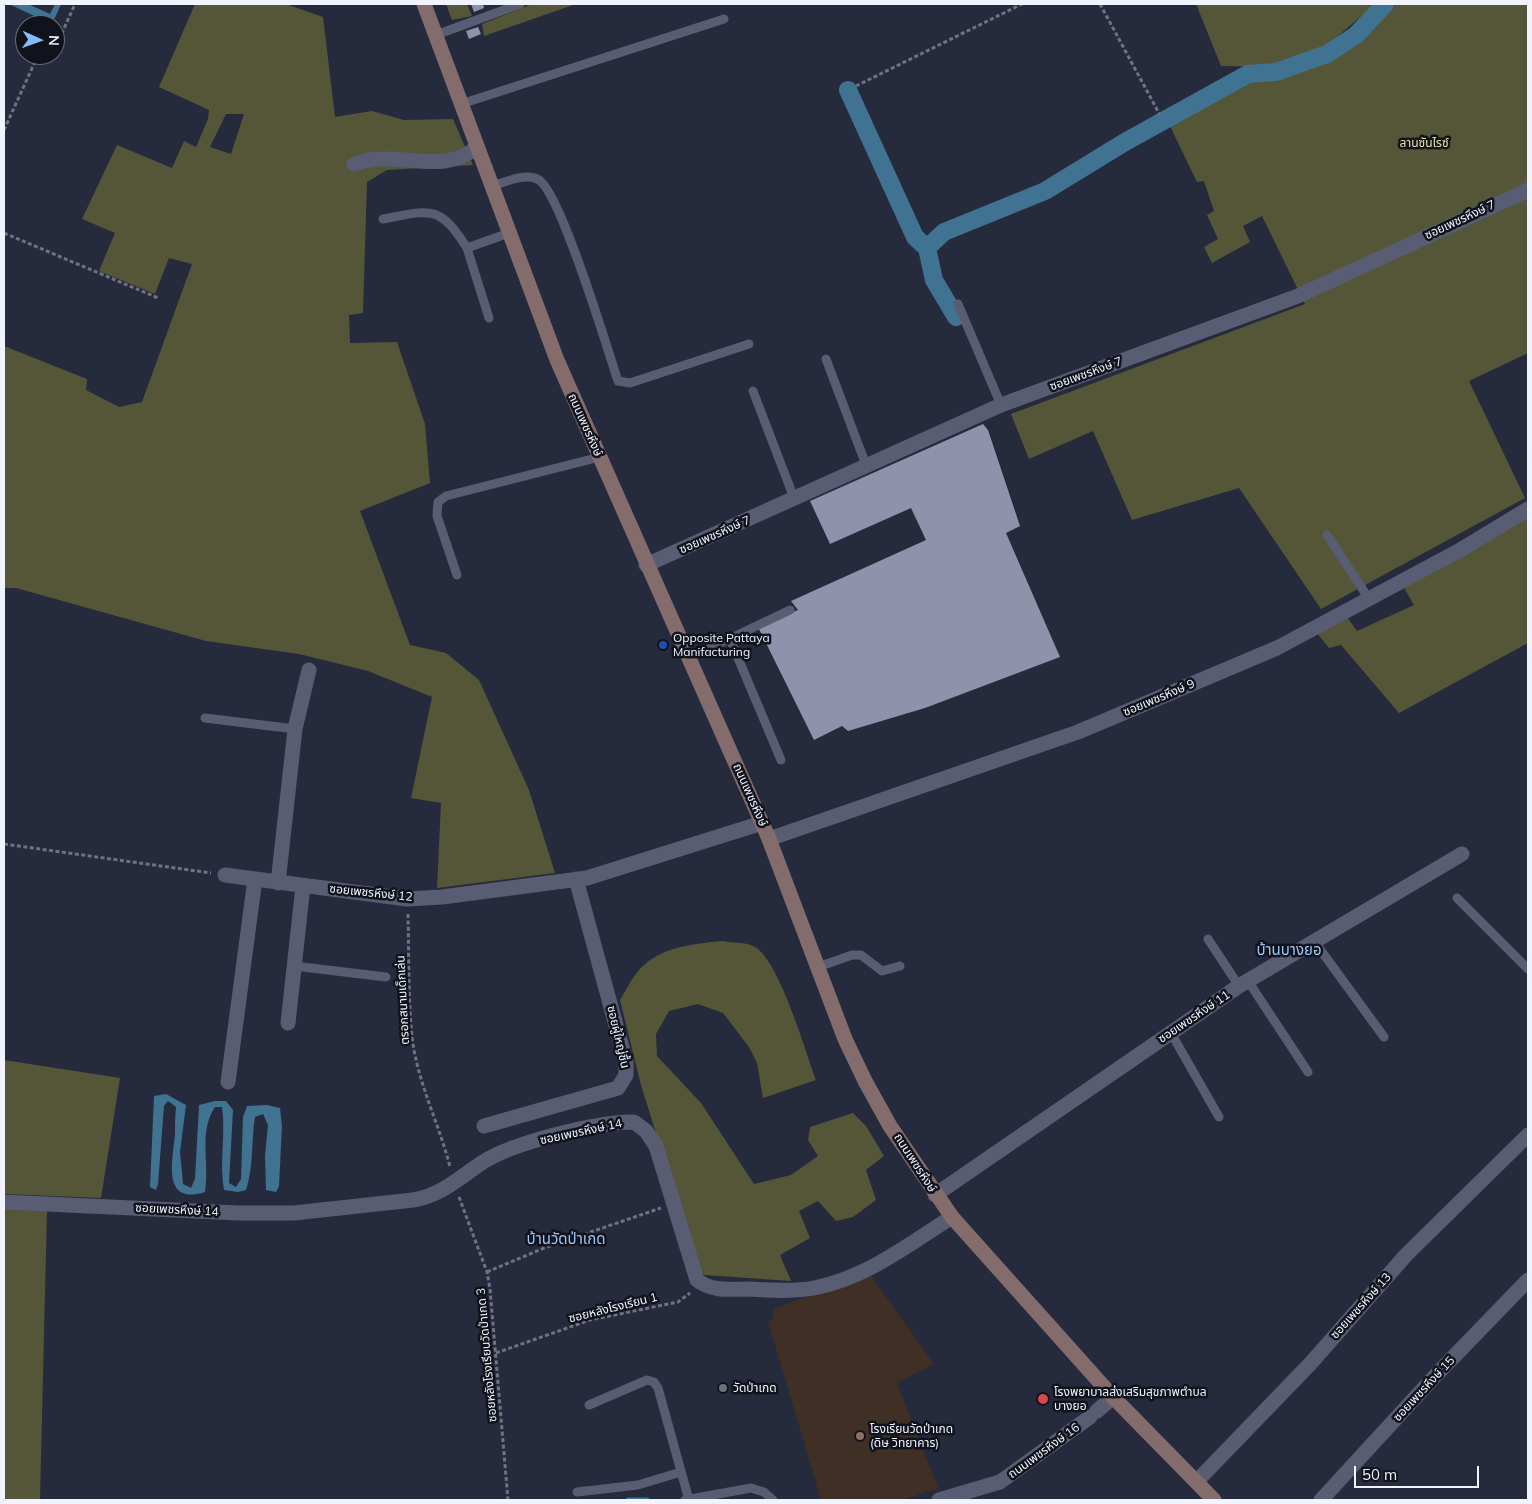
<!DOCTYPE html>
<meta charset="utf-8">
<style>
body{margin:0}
#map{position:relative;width:1532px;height:1504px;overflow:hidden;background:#262a3d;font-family:Mulish,sans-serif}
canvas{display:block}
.frame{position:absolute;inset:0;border:5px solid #f1f3fe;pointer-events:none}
.north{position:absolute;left:15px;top:15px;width:50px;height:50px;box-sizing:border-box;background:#11131c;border:1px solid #6b6d76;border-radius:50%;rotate:92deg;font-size:14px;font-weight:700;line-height:20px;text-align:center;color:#f1f3fe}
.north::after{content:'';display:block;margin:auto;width:18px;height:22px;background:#85bbfb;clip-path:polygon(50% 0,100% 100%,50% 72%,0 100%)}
.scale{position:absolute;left:1354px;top:1466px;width:125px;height:22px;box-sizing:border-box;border:2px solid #f1f3fe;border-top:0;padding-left:6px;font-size:15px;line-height:18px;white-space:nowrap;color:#f1f3fe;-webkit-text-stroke:4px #11131c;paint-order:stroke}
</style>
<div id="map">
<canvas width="1532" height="1504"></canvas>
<div class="frame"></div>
<div class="north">N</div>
<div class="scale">50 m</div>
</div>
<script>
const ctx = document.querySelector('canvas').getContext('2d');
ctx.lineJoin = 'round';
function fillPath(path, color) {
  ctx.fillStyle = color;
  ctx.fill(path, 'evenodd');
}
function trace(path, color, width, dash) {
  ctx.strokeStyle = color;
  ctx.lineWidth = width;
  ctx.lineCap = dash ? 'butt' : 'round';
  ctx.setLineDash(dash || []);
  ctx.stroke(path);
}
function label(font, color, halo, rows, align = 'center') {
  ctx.font = font + ' Mulish,"Noto Sans Thai",sans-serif';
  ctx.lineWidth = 5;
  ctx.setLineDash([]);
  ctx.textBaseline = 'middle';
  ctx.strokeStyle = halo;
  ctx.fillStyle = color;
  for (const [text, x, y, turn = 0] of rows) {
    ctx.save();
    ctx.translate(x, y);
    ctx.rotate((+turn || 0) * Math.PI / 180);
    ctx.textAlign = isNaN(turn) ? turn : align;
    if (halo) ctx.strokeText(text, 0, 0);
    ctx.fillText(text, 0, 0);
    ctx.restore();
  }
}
const education = new Path2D(`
 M 869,1273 L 934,1364 L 897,1383 L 938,1488 L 903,1500 L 821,1500 L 768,1321 L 773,1320 L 773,1309 Z`);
const green = new Path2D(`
 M 195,4 L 286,4 L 323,17 L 335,117 L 372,111 L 404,120 L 453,119 L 473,165 L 387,170 L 367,182 L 363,313 L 349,315 L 350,343 L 397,342 L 425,424 L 430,483 L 360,511 L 410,645 L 446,653 L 479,680 L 529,790 L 555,873 L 437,888 L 441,803 L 411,798 L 432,697 L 368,671 L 299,654 L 206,641 L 16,588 L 4,588 L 4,346 L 87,379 L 86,390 L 119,407 L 142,402 L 192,264 L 169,258 L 155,294 L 99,271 L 115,233 L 82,219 L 117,145 L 172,168 L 184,141 L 196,147 L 208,119 L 209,110 L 159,87 ZM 226,114 L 244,114 L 231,154 L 210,147 Z
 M 446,4 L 467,4 L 472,16 L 452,20 Z
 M 532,4 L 576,4 L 484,36 L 482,24 Z
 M 1196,4 L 1376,4 L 1321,50 L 1275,67 L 1221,66 Z
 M 1392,4 L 1528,4 L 1528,353 L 1469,381 L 1525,498 L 1321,609 L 1239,488 L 1132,520 L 1093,431 L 1029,459 L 1011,414 L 1305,304 L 1262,216 L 1243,226 L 1250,242 L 1212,263 L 1204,247 L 1218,239 L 1207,215 L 1214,211 L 1204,181 L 1197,182 L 1169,124 L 1246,81 C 1258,76 1268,79 1280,76 C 1327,67 1358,36 1392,4 Z
 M 1527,516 L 1528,643 L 1399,713 L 1341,645 L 1329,648 L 1316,632 L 1347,617 L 1357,631 L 1414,605 L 1404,588 Z
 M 723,941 C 732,943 745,942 753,946 C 778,956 806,1053 816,1080 L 763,1098 L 757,1063 L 749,1047 L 723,1013 L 698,1004 L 669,1011 L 656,1034 L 657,1056 L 701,1103 L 754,1184 L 791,1175 L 818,1156 L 808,1140 L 810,1127 L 853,1113 L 866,1126 L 884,1156 L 866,1170 L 876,1200 L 853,1217 L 836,1221 L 818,1201 L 799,1211 L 810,1238 L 780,1255 L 791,1281 L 704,1275 L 697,1265 L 641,1085 L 620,1000 C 626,990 632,978 639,970 C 661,946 693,944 723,941 Z
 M 4,1060 L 120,1078 L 101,1198 L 4,1194 Z
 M 4,1209 L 47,1210 L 40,1500 L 4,1500 Z`);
const water = new Path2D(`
 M 9,4 L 28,4 L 50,14 L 55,4 L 61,4 L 55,18 L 47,22 Z
 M 166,1094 L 186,1105 L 180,1152 L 183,1184 L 191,1188 L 195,1179 L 199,1105 L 215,1101 L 226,1101 L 233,1110 L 229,1183 L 236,1187 L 241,1179 L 243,1117 L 247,1106 L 267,1105 L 280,1108 L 282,1126 L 279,1186 L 276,1192 L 266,1190 L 265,1156 L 268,1125 L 263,1114 L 255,1117 C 251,1141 254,1166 246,1190 L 238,1192 L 224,1190 C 219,1162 226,1135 222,1107 L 215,1107 C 198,1132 210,1163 205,1192 C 161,1206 173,1159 175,1134 C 175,1125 175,1116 176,1107 L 168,1101 L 164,1106 L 158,1184 L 156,1190 L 150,1187 L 154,1096 Z`);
const stream = new Path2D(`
 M 628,1500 L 647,1500`);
const canal = new Path2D(`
 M 848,90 L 915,237 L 927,248
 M 956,317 L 934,280 L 927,248 L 944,232 L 1045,191 L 1125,142 L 1248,74 L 1276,72 L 1327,54 L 1356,35 L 1385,4`);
const building = new Path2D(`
 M 471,4 L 483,4 L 484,8 L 474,12 Z
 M 478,27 L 481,34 L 469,39 L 466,31 Z
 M 983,424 L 988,430 L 1020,526 L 1006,533 L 1060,657 L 925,708 L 848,731 L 842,726 L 814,740 L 758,627 L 798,610 L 791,601 L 926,540 L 911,508 L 830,544 L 810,501 Z`);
const path = new Path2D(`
 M 1100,4 L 1160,115
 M 55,31 L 62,33 L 75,4
 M 856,86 L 1022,4
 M 4,130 L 38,55
 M 4,233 L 158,298
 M 4,844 L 211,873
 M 408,914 C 409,954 408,996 412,1036 C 417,1082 439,1123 450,1167
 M 459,1197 L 487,1272 L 490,1289 L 508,1500
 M 487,1272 L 544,1248 L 661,1208
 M 496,1353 L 590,1320 L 678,1302 L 690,1293`);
const service = new Path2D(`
 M 436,35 L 520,4
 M 461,104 L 724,19
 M 492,186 C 505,182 527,172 539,180 C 561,194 607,348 618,381 L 630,383 L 749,344
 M 383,219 C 431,210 439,204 467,248
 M 958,304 L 1001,405
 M 489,318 L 467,248 L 509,233
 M 826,359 L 866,465
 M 753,391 L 794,498
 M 1327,535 L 1369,599
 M 457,575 L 437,516 L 438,502 L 446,496 L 600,457
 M 730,639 L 781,760
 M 689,658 L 790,610
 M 205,718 L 295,729
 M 1457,898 L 1528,969
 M 1208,939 L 1239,986
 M 1314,941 L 1384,1037
 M 294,966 L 386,977
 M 818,967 L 852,955 L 861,955 L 882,971 L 900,966
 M 1248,981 L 1308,1072
 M 1171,1033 L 1219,1117
 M 589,1405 L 647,1380 L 654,1382 L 658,1388 L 689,1500
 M 577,1492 L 638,1485 L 681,1472
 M 685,1500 L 751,1488 L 764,1492 L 773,1500`);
const minor = new Path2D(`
 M 354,164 C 363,161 372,159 381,159 C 414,158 450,171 477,147
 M 646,565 L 1001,405 L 1298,296 L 1528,190
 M 769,839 L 1078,732 L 1277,648 L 1462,549 L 1528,509
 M 225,875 L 407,899 L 442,897 L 587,878 L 762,823
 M 278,883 L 295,729 L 309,670
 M 288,1023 L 303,886
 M 228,1082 L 255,879
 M 484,1126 L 618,1088 L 626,1075 L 626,1062 L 576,879
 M 935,1195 L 1239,986 L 1462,854
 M 4,1202 L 238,1213 L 294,1213 L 413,1200 C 442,1195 459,1178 483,1162 C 515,1142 596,1122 634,1122 L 646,1131 L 656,1146 L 697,1280 C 712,1292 731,1289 749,1289 C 770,1290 793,1292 814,1288 C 866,1278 908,1245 952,1217
 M 1097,1411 L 1113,1397
 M 1197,1481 L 1310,1364 L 1406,1255 L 1528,1135
 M 939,1500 L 1000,1482 L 1090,1417
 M 1321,1500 L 1436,1375 L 1528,1280`);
const secondary = new Path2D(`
 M 424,4 L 557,360 L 769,839 L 845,1039 L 865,1081 L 890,1126 L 952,1217 L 1113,1397 L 1214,1500`);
const markers = [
 [663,645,5,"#1a4fb4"],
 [723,1388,5,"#6b7280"],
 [1043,1399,6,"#e0444e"],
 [860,1436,5,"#8d6e63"]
];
const parkNames = [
 ["ลานซันไรซ์",1424,143]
];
const streetNames = [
 ["ซอยเพชรหึงษ์ 7",1460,220,-25],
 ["ซอยเพชรหึงษ์ 7",1086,374,-20],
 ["ถนนเพชรหึงษ์",585,425,66],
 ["ซอยเพชรหึงษ์ 7",715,535,-24],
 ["ซอยเพชรหึงษ์ 9",1159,698,-23],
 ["ถนนเพชรหึงษ์",750,795,66],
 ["ซอยเพชรหึงษ์ 12",371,893,6],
 ["ตรอกสนามเด็กเล่น",403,1000,-93],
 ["ซอยเพชรหึงษ์ 11",1194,1017,-34],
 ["ซอยผู้ใหญ่ชื้น",618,1037,77],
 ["ซอยเพชรหึงษ์ 14",581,1132,-12],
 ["ถนนเพชรหึงษ์",915,1163,57],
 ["ซอยเพชรหึงษ์ 14",177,1210,3],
 ["ซอยเพชรหึงษ์ 13",1361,1306,-48],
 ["ซอยหลังโรงเรียน 1",613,1308,-14],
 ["ซอยหลังโรงเรียนวัดป่าเกด 3",487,1355,-95],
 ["ซอยเพชรหึงษ์ 15",1424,1389,-47],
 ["ถนนเพชรหึงษ์ 16",1044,1451,-36]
];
const poiNames = [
 ["Opposite Pattaya",673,638],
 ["Manifacturing",673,652],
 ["วัดป่าเกด",733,1388],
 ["โรงพยาบาลส่งเสริมสุขภาพตำบล",1054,1392],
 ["บางยอ",1054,1406],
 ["โรงเรียนวัดป่าเกด",870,1429],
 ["(ดิษ วิทยาคาร)",870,1443]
];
const quarterNames = [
 ["บ้านบางยอ",1289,950],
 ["บ้านวัดป่าเกด",566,1239]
];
fillPath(education, '#3f2f25');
fillPath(green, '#545637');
fillPath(water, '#407391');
trace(stream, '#407391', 5);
trace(canal, '#407391', 18);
fillPath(building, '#8e93ab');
trace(path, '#6e7282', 3, [4, 2.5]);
trace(service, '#595d73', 9);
trace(minor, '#595d73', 15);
trace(secondary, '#846c6c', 15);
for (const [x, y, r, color] of markers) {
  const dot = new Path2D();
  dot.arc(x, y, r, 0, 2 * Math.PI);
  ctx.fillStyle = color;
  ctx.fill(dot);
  trace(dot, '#11131c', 2);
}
label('12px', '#e0e595', '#11131c', parkNames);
label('12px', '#f1f3fe', '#11131c', streetNames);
label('12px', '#f1f3fe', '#11131c', poiNames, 'left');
label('15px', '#9ec5f5', '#11131c', quarterNames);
</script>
